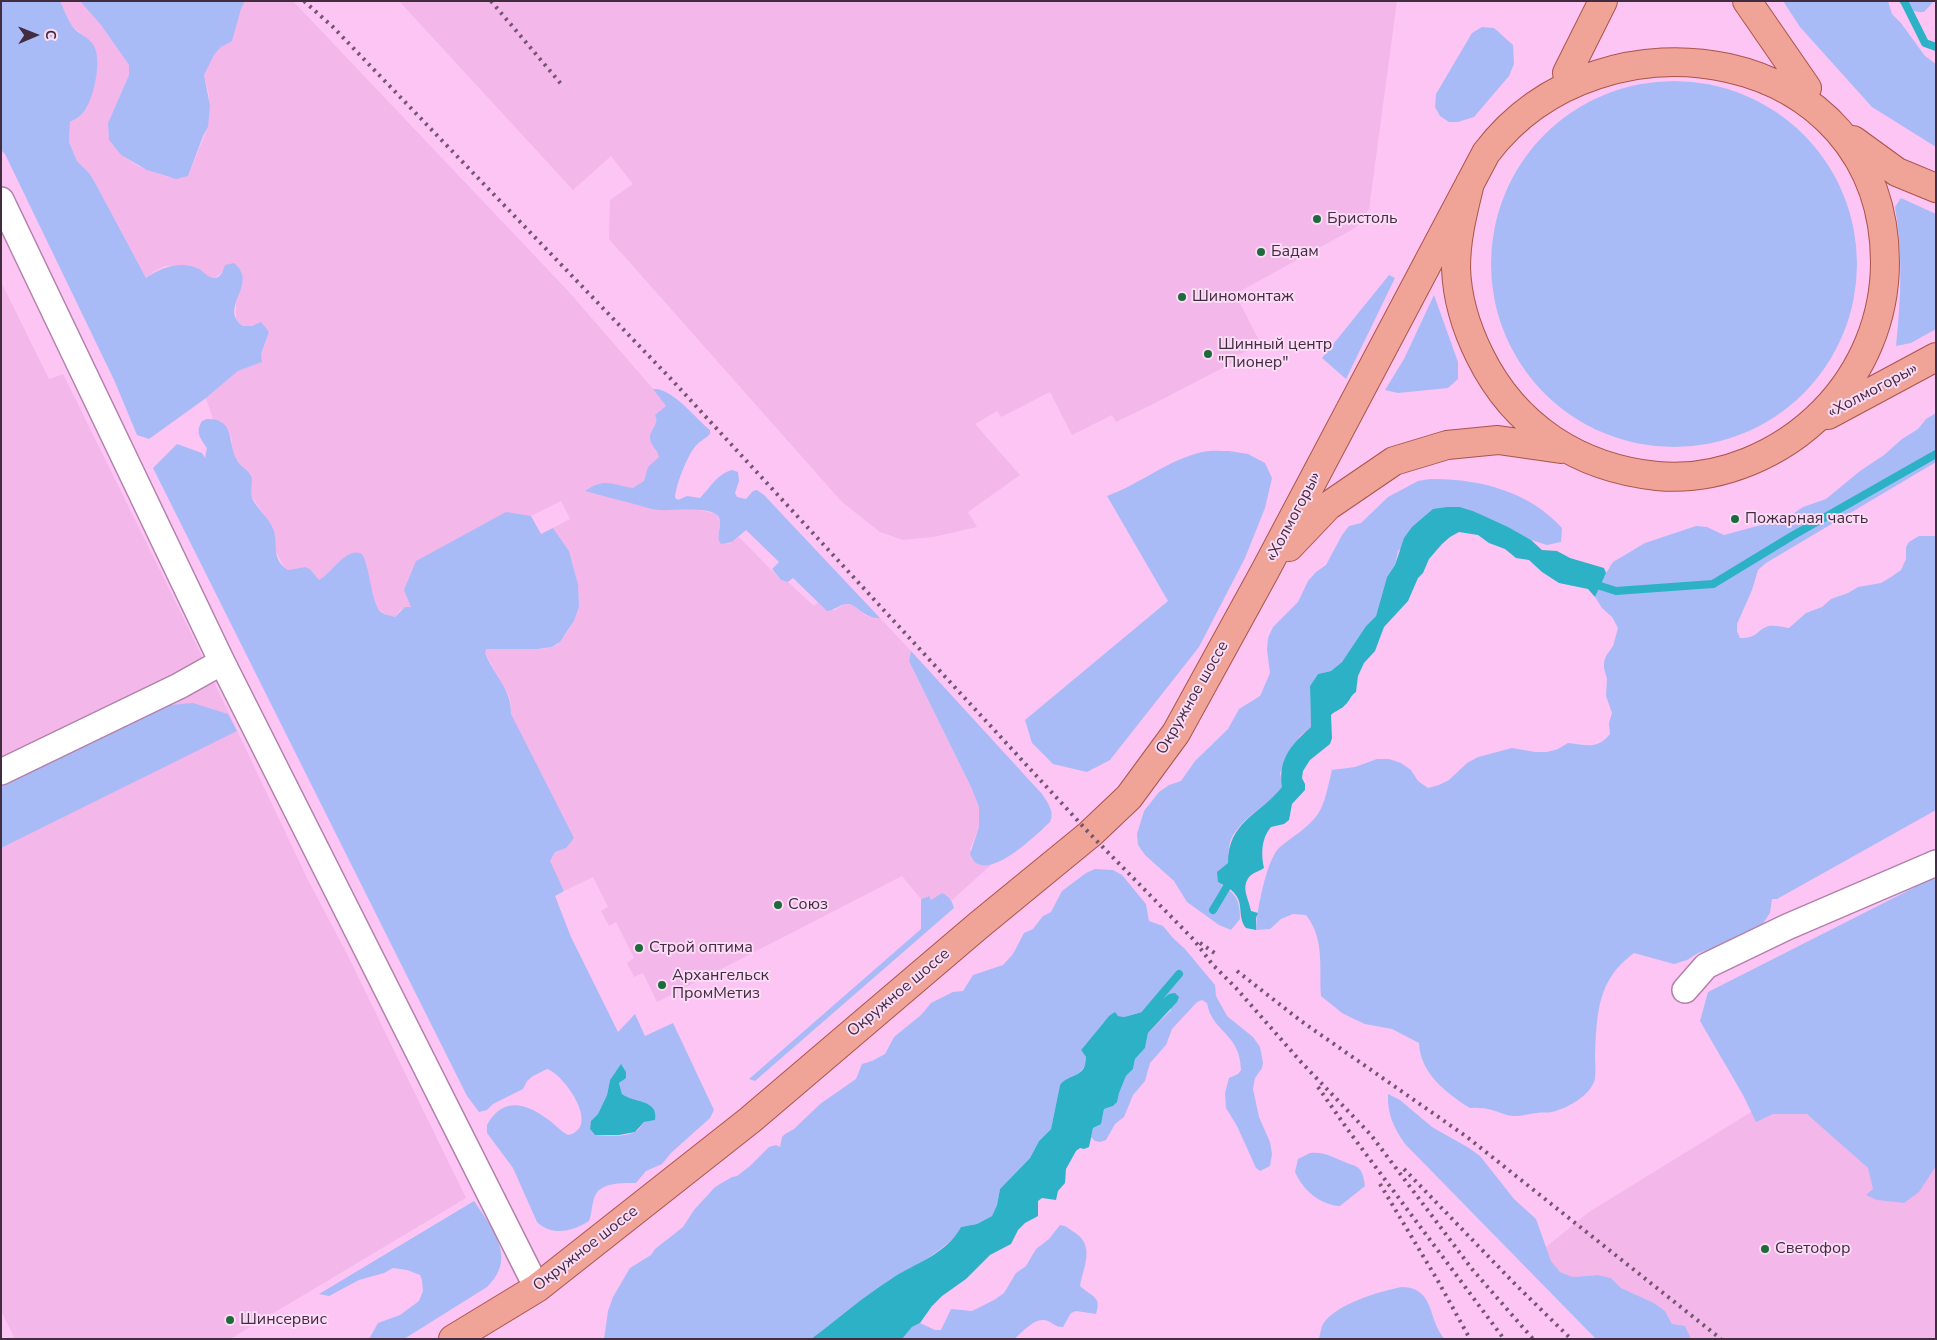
<!DOCTYPE html>
<meta charset="utf-8">
<style>
body{margin:0}
#map{position:relative;width:1937px;height:1340px;overflow:hidden;background:#fcc5f4;font-family:"Nunito Sans",sans-serif}
canvas{display:block}
.frame{position:absolute;inset:0;border:2px solid #422c3f;pointer-events:none}
.north{position:absolute;left:10px;top:10px;width:50px;height:50px;-webkit-text-stroke:4px #fcdbf7;paint-order:stroke;rotate:89deg;font-size:14px;font-weight:700;line-height:20px;text-align:center;color:#422c3f}
.north::after{content:'';display:block;margin:auto;width:18px;height:22px;background:#422c3f;clip-path:polygon(50% 0,100% 100%,50% 72%,0 100%)}
</style>
<div id="map">
<canvas width="1937" height="1340"></canvas>
<div class="frame"></div>
<div class="north">С</div>
</div>
<script>
const ctx = document.querySelector('canvas').getContext('2d');
ctx.lineJoin = 'round';
function fillPath(path, color) {
  ctx.fillStyle = color;
  ctx.fill(path, 'evenodd');
}
function trace(path, color, width, dash) {
  ctx.strokeStyle = color;
  ctx.lineWidth = width;
  ctx.lineCap = dash ? 'butt' : 'round';
  ctx.setLineDash(dash || []);
  ctx.stroke(path);
}
function label(font, color, halo, rows, align = 'center') {
  ctx.font = font + ' "Nunito Sans",sans-serif';
  ctx.lineWidth = 4;
  ctx.setLineDash([]);
  ctx.textBaseline = 'middle';
  ctx.strokeStyle = halo;
  ctx.fillStyle = color;
  for (const [text, x, y, turn = 0] of rows) {
    ctx.save();
    ctx.translate(x, y);
    ctx.rotate((+turn || 0) * Math.PI / 180);
    ctx.textAlign = isNaN(turn) ? turn : align;
    if (halo) ctx.strokeText(text, 0, 0);
    ctx.fillText(text, 0, 0);
    ctx.restore();
  }
}
const built = new Path2D(`
 M 60,1 L 80,1 L 101,25 L 129,65 L 129,75 L 108,123 L 109,140 L 121,155 L 138,166 L 167,177 L 188,176 L 208,127 L 209,95 L 204,75 L 214,55 L 221,47 L 232,40 L 241,9 L 245,1 L 293,1 L 569,292 L 694,436 L 659,510 L 697,509 L 716,514 L 720,522 L 718,536 L 729,544 L 739,537 L 781,580 L 788,582 L 814,606 L 818,602 L 824,608 L 835,610 L 845,604 L 853,605 L 866,616 L 880,618 L 911,651 L 909,661 L 971,787 L 979,807 L 979,827 L 970,849 L 979,865 L 992,864 L 952,900 L 947,895 L 931,900 L 928,896 L 921,899 L 902,876 L 657,1002 L 643,973 L 634,977 L 627,963 L 634,958 L 616,922 L 609,926 L 601,911 L 608,907 L 593,877 L 564,891 L 549,862 L 555,852 L 566,848 L 511,714 L 511,703 L 508,694 L 485,653 L 485,649 L 543,649 L 552,647 L 557,645 L 567,633 L 574,621 L 579,607 L 578,584 L 569,551 L 553,528 L 570,519 L 561,501 L 531,516 L 411,607 L 400,610 L 395,617 L 385,614 L 378,608 L 375,603 L 367,574 L 367,565 L 354,553 L 339,562 L 323,578 L 319,580 L 310,569 L 305,567 L 288,570 L 284,567 L 275,550 L 275,535 L 272,526 L 252,497 L 252,478 L 236,458 L 232,449 L 232,439 L 228,430 L 222,422 L 213,419 L 206,398 L 238,371 L 262,362 L 261,354 L 269,332 L 257,324 L 252,326 L 243,326 L 236,319 L 236,303 L 243,281 L 241,270 L 223,271 L 215,278 L 211,278 L 194,267 L 165,266 L 153,272 L 146,278 L 99,190 L 90,174 L 77,161 L 69,142 L 70,122 L 79,117 L 86,108 L 96,77 L 80,32 L 72,27 Z
 M 399,1 L 1397,1 L 1369,209 L 1355,228 L 1235,294 L 1261,344 L 1234,357 L 1236,361 L 1155,403 L 1116,422 L 1112,415 L 1072,435 L 1050,392 L 1001,417 L 997,411 L 975,424 L 1020,475 L 968,512 L 977,527 L 933,537 L 903,540 L 880,532 L 842,502 L 609,239 L 610,200 L 633,184 L 611,156 L 573,190 Z
 M 1,282 L 49,379 L 63,374 L 186,623 L 308,880 L 346,952 L 466,1198 L 230,1339 L 15,1339 L 1,1311 Z
 M 1936,998 L 1936,1339 L 1691,1339 L 1685,1327 L 1672,1324 L 1665,1311 L 1654,1303 L 1621,1288 L 1611,1278 L 1598,1275 L 1573,1277 L 1560,1272 L 1551,1261 L 1546,1247 L 1589,1212 Z`);
const green = new Path2D(`
 M 1,1 L 60,1 C 64,9 67,18 72,26 C 77,34 90,37 94,46 C 102,61 94,97 85,110 C 81,116 76,119 70,122 L 69,142 L 77,161 L 90,174 L 99,190 L 146,278 C 160,268 182,260 199,269 C 204,272 209,279 216,278 C 222,276 223,270 225,265 L 234,263 C 260,284 217,308 243,326 L 252,326 L 261,322 L 269,332 L 261,354 L 262,362 L 238,371 L 206,398 L 149,439 L 137,435 L 115,382 L 5,154 L 1,150 Z
 M 80,1 L 245,1 L 241,9 L 232,41 L 221,47 L 214,55 L 204,75 L 210,106 L 208,127 L 203,136 L 188,176 L 176,179 L 147,170 L 121,155 L 109,140 L 108,123 L 129,75 L 129,65 L 101,25 Z
 M 1783,1 L 1888,1 L 1892,14 L 1901,23 L 1925,56 L 1936,64 L 1936,147 L 1872,107 L 1800,27 Z
 M 1898,1 L 1934,1 L 1924,12 C 1916,13 1903,8 1898,1 Z
 M 1482,27 L 1494,28 L 1513,45 L 1514,64 L 1509,76 L 1474,117 L 1458,122 L 1449,122 L 1440,116 L 1435,107 L 1436,94 L 1472,33 Z
 M1491 264a183 183 0 1 1 366 0a183 183 0 1 1-366 0Z
 M 1901,198 L 1936,214 L 1936,329 L 1911,343 L 1896,346 C 1901,299 1903,254 1895,207 Z
 M 1389,275 L 1395,278 L 1346,379 L 1322,358 Z
 M 1434,295 L 1458,362 L 1458,379 L 1448,388 L 1398,393 L 1385,390 L 1404,359 Z
 M 653,389 C 672,387 696,419 710,430 L 710,434 C 705,439 698,442 694,448 C 686,459 676,485 675,498 L 678,500 L 687,496 L 700,498 C 710,488 717,474 732,470 L 738,472 L 739,481 L 735,493 L 737,497 L 746,499 L 753,491 L 757,490 L 764,495 L 880,618 C 861,618 857,603 847,604 C 840,604 835,610 827,611 L 793,578 L 788,582 L 781,580 L 772,569 L 779,562 L 746,530 L 732,542 L 721,544 C 714,535 725,523 717,515 C 707,506 673,511 660,510 C 653,510 645,507 638,505 C 620,500 602,496 585,491 C 605,477 612,485 633,488 L 644,481 L 648,467 L 659,457 C 658,450 650,445 650,438 C 650,429 660,424 655,415 L 666,406 Z
 M 1936,413 L 1936,462 L 1766,563 L 1758,570 L 1752,590 L 1737,624 L 1737,631 L 1740,638 C 1759,638 1756,630 1769,626 C 1775,625 1782,627 1789,628 L 1806,613 L 1822,607 L 1831,599 L 1848,593 L 1858,587 L 1881,583 L 1891,577 L 1901,570 L 1906,559 L 1906,547 L 1909,542 L 1919,536 L 1936,536 L 1936,810 L 1777,899 L 1772,899 L 1770,913 L 1762,925 L 1725,945 L 1698,953 L 1687,960 L 1674,964 L 1634,953 C 1597,980 1597,1013 1595,1055 C 1595,1062 1596,1070 1595,1078 C 1592,1095 1568,1108 1552,1112 C 1547,1113 1542,1112 1537,1113 C 1526,1114 1518,1118 1507,1115 C 1492,1110 1486,1107 1470,1108 C 1446,1093 1420,1073 1419,1043 L 1392,1029 L 1365,1024 L 1354,1019 L 1342,1013 L 1321,996 C 1319,968 1325,939 1306,915 L 1293,914 L 1281,919 L 1270,929 L 1256,930 C 1256,913 1267,857 1280,847 C 1293,836 1308,828 1318,814 C 1326,801 1328,785 1332,770 L 1355,767 L 1377,759 L 1389,759 L 1401,763 L 1411,770 L 1418,781 L 1428,788 L 1439,785 L 1449,780 L 1467,763 L 1478,757 L 1512,748 L 1535,752 L 1547,752 L 1558,749 L 1568,743 C 1587,745 1597,750 1610,734 L 1609,723 L 1612,713 L 1606,696 L 1607,679 L 1604,668 L 1604,662 L 1606,656 L 1613,646 L 1618,628 L 1612,617 L 1602,608 L 1595,597 L 1601,581 L 1613,562 L 1645,543 L 1696,526 L 1707,527 L 1724,535 L 1787,518 L 1803,507 L 1826,499 L 1860,471 L 1884,455 L 1902,439 L 1918,429 L 1926,419 Z
 M 207,419 C 236,418 227,444 237,460 C 241,467 249,470 252,478 C 252,484 251,492 252,498 C 256,508 270,518 274,531 C 278,547 271,559 288,570 L 305,567 L 310,569 L 319,580 C 330,575 345,548 360,553 C 369,556 370,600 380,611 C 384,615 389,615 395,617 L 405,607 L 411,607 L 404,590 L 416,561 L 506,512 L 531,516 L 541,534 L 553,528 L 569,551 L 578,584 L 579,607 L 574,621 L 560,642 L 552,647 L 538,649 L 486,649 L 485,653 C 494,675 512,690 511,714 L 574,838 L 566,848 L 555,852 L 550,861 L 564,891 L 555,896 L 571,937 L 618,1032 L 635,1014 L 645,1036 L 673,1023 L 714,1110 L 710,1118 L 671,1153 L 662,1164 L 646,1171 L 636,1183 C 624,1183 603,1182 596,1194 C 592,1200 592,1214 589,1221 C 573,1231 553,1237 537,1222 L 513,1168 L 487,1133 L 487,1125 C 502,1098 524,1102 546,1118 C 554,1123 559,1130 568,1135 C 602,1128 564,1074 547,1069 L 533,1076 L 527,1081 L 523,1089 L 493,1104 L 487,1110 L 479,1112 L 467,1096 L 153,468 L 177,444 L 202,453 L 205,458 L 207,448 C 200,438 195,432 202,421 ZM 621,1065 L 622,1081 L 619,1083 L 622,1094 C 635,1105 655,1097 655,1120 C 638,1121 645,1126 635,1132 C 625,1137 606,1136 595,1135 L 590,1129 L 591,1122 L 598,1114 L 607,1095 L 610,1080 Z
 M 1229,451 L 1248,454 L 1265,463 L 1272,478 L 1265,508 L 1245,558 L 1199,647 L 1110,760 L 1087,772 L 1053,764 L 1032,743 L 1025,720 L 1168,601 L 1107,496 C 1140,484 1168,460 1202,452 C 1211,450 1221,451 1229,451 Z
 M 1430,479 C 1477,478 1529,491 1562,528 L 1561,542 L 1547,545 L 1531,540 L 1473,511 L 1460,507 L 1447,507 L 1398,551 L 1395,565 L 1387,577 L 1376,616 L 1366,626 L 1342,662 L 1331,671 L 1318,674 L 1310,686 L 1311,727 L 1300,736 L 1280,773 L 1283,787 C 1268,805 1246,815 1233,835 C 1228,844 1229,852 1228,862 C 1228,868 1221,876 1218,882 C 1235,894 1240,897 1240,919 L 1231,930 L 1219,925 L 1187,902 L 1174,881 L 1145,855 L 1138,845 L 1137,834 L 1144,811 L 1159,792 L 1169,785 L 1181,781 L 1195,761 L 1228,729 L 1239,709 L 1260,696 L 1270,673 L 1267,650 L 1268,638 L 1273,627 L 1298,602 L 1308,581 L 1316,572 L 1326,565 L 1342,535 L 1349,526 L 1361,523 L 1388,497 L 1418,481 Z
 M 911,651 L 1042,794 C 1048,803 1055,812 1050,822 C 1037,834 995,876 976,863 C 974,862 971,856 970,854 L 979,827 L 979,807 L 971,787 L 909,661 Z
 M 193,703 L 228,714 L 237,731 L 1,848 L 1,787 L 170,705 Z
 M 1095,869 L 1113,870 L 1122,875 L 1146,904 L 1149,921 L 1163,926 L 1173,938 L 1185,949 L 1215,985 L 1216,996 L 1227,1016 L 1253,1037 L 1260,1047 L 1263,1063 L 1262,1068 L 1255,1078 L 1253,1089 L 1259,1117 L 1270,1142 L 1272,1154 L 1270,1166 L 1260,1171 L 1256,1168 L 1237,1126 L 1226,1108 L 1225,1093 L 1229,1078 L 1238,1074 L 1241,1070 C 1240,1032 1212,1033 1207,1003 L 1202,1000 L 1197,1002 L 1172,1029 L 1166,1045 L 1150,1063 L 1145,1081 L 1133,1095 L 1124,1117 L 1115,1124 L 1106,1140 L 1100,1142 L 1095,1141 L 1091,1137 L 1093,1128 C 1103,1124 1102,1117 1104,1109 L 1113,1106 L 1126,1076 L 1133,1069 L 1135,1059 L 1145,1048 L 1148,1033 L 1171,1010 L 1169,994 L 1146,1011 L 1124,1017 L 1118,1016 L 1115,1013 L 1103,1023 L 1081,1050 L 1086,1057 L 1086,1064 L 1078,1075 L 1067,1080 L 1060,1085 L 1051,1129 L 1039,1141 L 1030,1158 L 1000,1189 L 997,1205 L 992,1216 L 977,1224 L 961,1227 L 956,1237 L 938,1251 L 919,1264 L 892,1278 L 811,1339 L 604,1339 L 608,1311 L 613,1297 L 630,1268 L 651,1255 L 655,1249 L 683,1227 L 694,1210 L 715,1187 L 732,1177 L 737,1176 L 750,1166 L 769,1147 L 776,1145 L 780,1147 L 782,1137 L 785,1134 L 794,1129 L 820,1104 L 856,1079 L 862,1064 L 872,1061 L 885,1054 L 894,1037 L 921,1015 L 931,1003 L 953,992 L 963,991 L 973,975 L 1003,965 L 1013,954 L 1024,933 L 1033,929 L 1043,916 L 1051,912 L 1062,891 L 1086,873 Z
 M 1933,878 L 1936,881 L 1936,1166 L 1919,1192 L 1904,1203 L 1877,1200 L 1866,1195 L 1873,1189 L 1868,1168 L 1807,1114 L 1773,1114 L 1756,1122 L 1743,1095 L 1700,1021 L 1708,992 Z
 M 942,893 C 950,896 952,901 954,908 L 755,1081 L 749,1079 L 921,929 L 921,899 L 929,896 L 931,900 Z
 M 1388,1094 L 1400,1100 L 1432,1127 L 1469,1148 L 1480,1156 L 1514,1199 L 1536,1219 L 1551,1261 L 1560,1272 L 1573,1277 L 1598,1275 L 1611,1278 L 1621,1288 L 1654,1303 L 1665,1311 L 1672,1324 L 1685,1326 L 1691,1339 L 1596,1339 L 1405,1144 C 1394,1128 1387,1114 1388,1094 Z
 M 1310,1153 C 1323,1152 1328,1155 1340,1160 C 1357,1168 1362,1163 1365,1186 L 1340,1206 C 1320,1205 1303,1190 1295,1172 L 1298,1159 Z
 M 474,1201 C 492,1228 518,1258 487,1287 L 404,1339 L 369,1339 L 378,1323 L 400,1315 L 419,1301 L 423,1291 L 422,1280 L 420,1275 L 407,1270 L 393,1268 L 384,1273 L 359,1280 L 329,1296 L 319,1294 Z
 M 1060,1225 C 1067,1226 1069,1229 1074,1232 C 1096,1246 1083,1267 1080,1286 C 1092,1297 1102,1296 1096,1314 L 1076,1311 L 1071,1313 L 1063,1327 C 1056,1327 1054,1324 1048,1321 C 1035,1316 1023,1332 1014,1339 L 902,1339 L 912,1327 L 920,1323 L 935,1330 L 941,1330 L 951,1309 L 972,1311 L 994,1300 L 1004,1293 L 1016,1273 L 1026,1266 L 1036,1249 L 1049,1239 Z
 M 1402,1287 C 1436,1288 1427,1320 1445,1339 L 1319,1339 C 1320,1334 1321,1328 1323,1324 C 1336,1304 1380,1291 1402,1287 Z`);
const water = new Path2D(`
 M 1447,507 L 1460,507 L 1473,511 L 1508,527 L 1531,540 L 1542,550 L 1557,551 L 1570,558 L 1604,568 L 1606,573 L 1595,597 L 1588,589 L 1559,583 L 1542,572 L 1529,560 L 1516,558 L 1505,549 L 1489,543 L 1478,535 L 1459,532 L 1450,537 L 1442,544 L 1429,559 L 1423,573 L 1418,578 L 1408,601 L 1384,627 L 1375,651 L 1364,663 L 1358,676 L 1356,692 C 1350,696 1350,701 1345,705 C 1342,709 1335,711 1331,715 L 1332,738 L 1330,744 L 1310,760 L 1303,771 L 1302,778 L 1305,784 L 1305,790 L 1292,804 L 1289,820 L 1284,824 L 1271,827 C 1261,838 1261,855 1264,868 C 1260,871 1254,872 1250,876 C 1240,887 1249,899 1251,911 L 1258,913 L 1256,918 L 1256,930 L 1246,928 C 1237,917 1244,904 1235,894 C 1232,889 1223,885 1218,882 L 1217,872 L 1228,863 C 1228,821 1260,815 1282,787 C 1278,759 1291,745 1311,727 L 1310,686 L 1318,674 L 1331,671 L 1342,662 L 1366,626 L 1376,616 L 1387,577 L 1395,565 L 1404,538 L 1412,527 L 1433,509 Z
 M 1175,993 L 1179,997 L 1177,1002 L 1148,1033 L 1145,1048 L 1135,1059 L 1133,1069 L 1126,1076 L 1119,1093 L 1117,1102 L 1113,1106 L 1104,1109 L 1101,1124 L 1093,1128 L 1089,1147 L 1084,1149 L 1080,1148 L 1076,1151 L 1066,1169 L 1065,1183 L 1058,1191 L 1056,1200 L 1042,1198 L 1038,1201 L 1038,1216 L 1025,1223 L 1018,1230 L 1011,1244 L 990,1255 L 966,1279 L 942,1296 L 932,1306 L 920,1323 L 912,1327 L 902,1339 L 811,1339 C 838,1319 863,1297 891,1279 C 915,1263 947,1254 961,1227 L 977,1224 L 992,1216 L 997,1205 L 1000,1189 L 1030,1158 L 1039,1141 L 1051,1129 L 1060,1085 C 1069,1073 1086,1079 1086,1057 L 1081,1050 L 1109,1016 L 1115,1012 L 1118,1016 L 1124,1017 L 1146,1011 L 1169,994 Z
 M 621,1064 L 626,1072 L 626,1078 L 619,1083 L 622,1094 C 633,1103 659,1099 655,1120 L 644,1122 L 635,1132 L 619,1135 L 595,1135 L 590,1129 L 591,1121 L 598,1114 L 607,1095 L 610,1080 Z`);
const stream = new Path2D(`
 M 1904,1 L 1925,43 L 1936,47
 M 1591,583 L 1616,591 L 1713,584 L 1792,536 L 1936,454
 M 1213,910 L 1231,880
 M 1145,1014 L 1179,974`);
const minor = new Path2D(`
 M 1,200 L 222,662 L 537,1288
 M 1,772 L 179,686 L 222,662
 M 1685,990 L 1706,966 L 1787,927 L 1936,863`);
const primary = new Path2D(`
 M 1747,1 L 1807,88
 M 1567,73 L 1603,1
 M 1853,140 L 1897,172 L 1936,188
 M 1828,415 L 1936,357
 M 1289,547 L 1328,506 L 1394,461 L 1447,445 L 1498,440 L 1561,449
 M 453,1339 L 537,1288 L 750,1120 L 979,925 L 1090,834 L 1129,797 L 1176,733 L 1265,571 L 1486,153 C 1601,0 1884,43 1885,262 C 1885,318 1863,371 1824,411 C 1782,454 1719,482 1657,476 C 1579,468 1515,427 1480,356 C 1466,328 1457,299 1456,268 C 1456,238 1463,212 1470,183`);
const rail = new Path2D(`
 M 304,1 L 333,27 L 671,379 L 1090,834 L 1194,940 L 1212,964 L 1236,988 L 1301,1062 L 1371,1135 L 1472,1269 L 1533,1339
 M 491,1 L 562,85
 M 1200,943 L 1216,954
 M 1237,971 L 1301,1021 L 1467,1137 L 1721,1339
 M 1318,1087 L 1348,1130 L 1504,1339
 M 1404,1169 L 1513,1282 L 1571,1339
 M 1380,1184 L 1438,1281 L 1470,1339`);
const markers = [
 [1317,219,5,"#1d6a3a"],
 [1261,252,5,"#1d6a3a"],
 [1182,297,5,"#1d6a3a"],
 [1208,354,5,"#1d6a3a"],
 [1735,519,5,"#1d6a3a"],
 [778,905,5,"#1d6a3a"],
 [639,948,5,"#1d6a3a"],
 [662,985,5,"#1d6a3a"],
 [1765,1249,5,"#1d6a3a"],
 [230,1320,5,"#1d6a3a"]
];
const poiNames = [
 ["Бристоль",1327,219],
 ["Бадам",1271,252],
 ["Шиномонтаж",1192,297],
 ["Шинный центр",1218,345],
 ["\"Пионер\"",1218,363],
 ["Пожарная часть",1745,519],
 ["Союз",788,905],
 ["Строй оптима",649,948],
 ["Архангельск",672,976],
 ["ПромМетиз",672,994],
 ["Светофор",1775,1249],
 ["Шинсервис",240,1320]
];
const streetNames = [
 ["«Холмогоры»",1873,391,-28],
 ["«Холмогоры»",1294,517,-62],
 ["Окружное шоссе",1193,698,-60],
 ["Окружное шоссе",899,993,-40],
 ["Окружное шоссе",586,1249,-38]
];
fillPath(built, '#f3b7ea');
fillPath(green, '#a9bbf7');
fillPath(water, '#2db1c7');
trace(stream, '#2db1c7', 8);
trace(minor, '#b380ac', 28);
trace(primary, '#ac534b', 30);
trace(minor, '#fff', 25);
trace(primary, '#efa497', 28);
trace(rail, '#73556f', 4, [2.5, 5]);
for (const [x, y, r, color] of markers) {
  const dot = new Path2D();
  dot.arc(x, y, r, 0, 2 * Math.PI);
  ctx.fillStyle = color;
  ctx.fill(dot);
  trace(dot, '#fcdbf7', 2);
}
label('16px', '#422c3f', '#fcdbf7', poiNames, 'left');
label('16px', '#422c3f', '#fcdbf7', streetNames);
</script>
